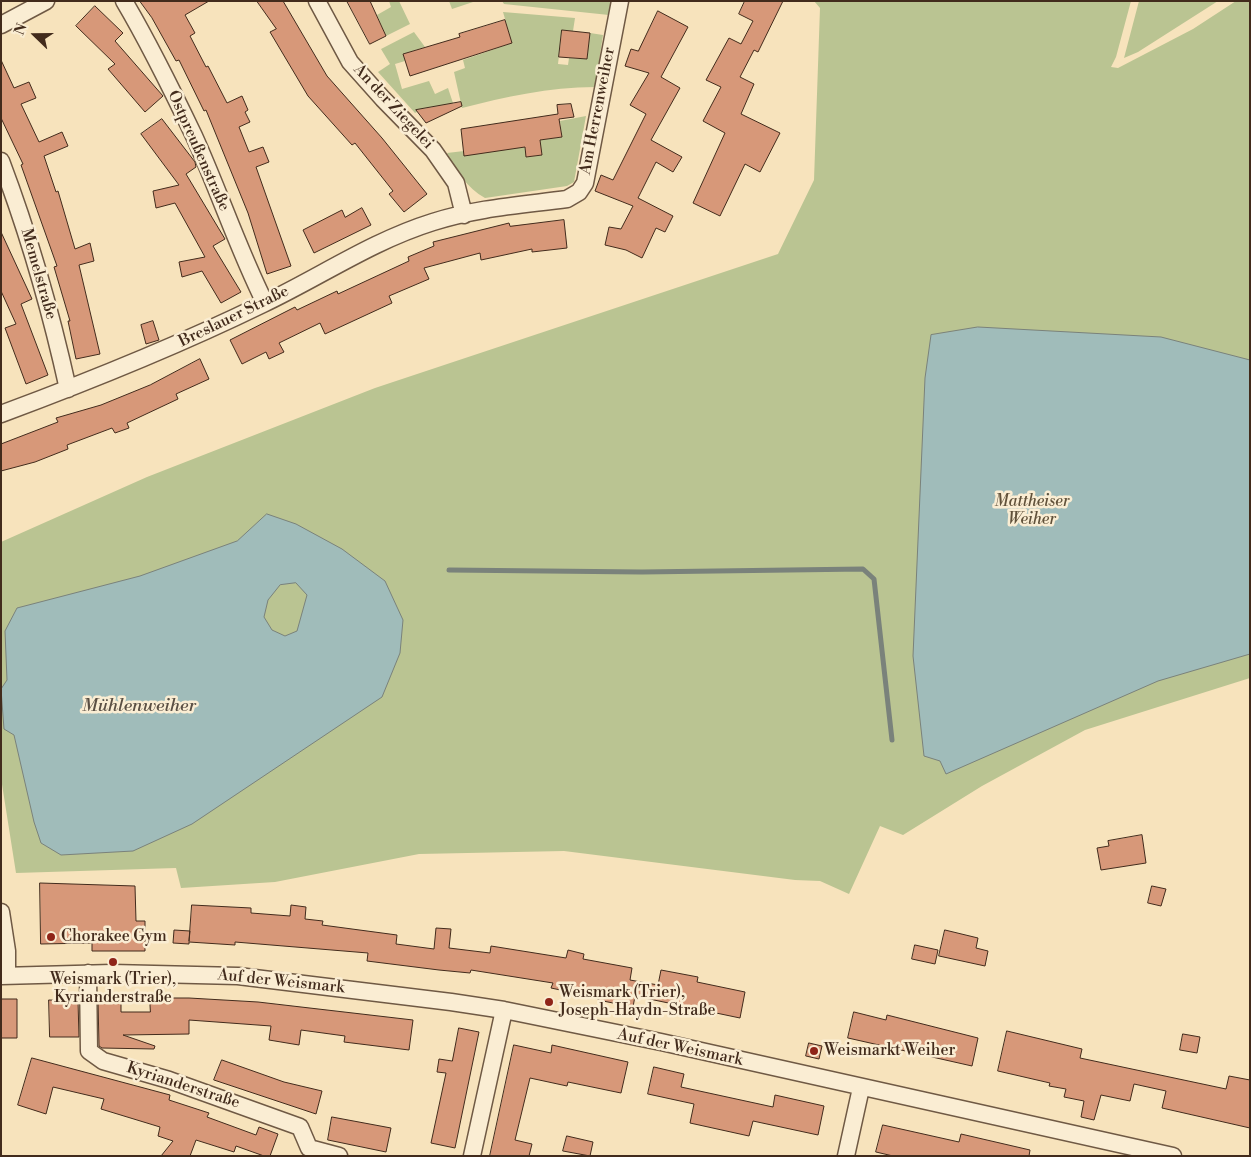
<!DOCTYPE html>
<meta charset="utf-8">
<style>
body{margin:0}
#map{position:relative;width:1251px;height:1157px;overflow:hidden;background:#f7e3bc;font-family:"Libre Bodoni",serif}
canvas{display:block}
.frame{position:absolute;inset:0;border:2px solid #422b1c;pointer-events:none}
.north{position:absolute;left:10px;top:10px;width:50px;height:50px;-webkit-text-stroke:4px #faedd3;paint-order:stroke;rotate:292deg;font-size:14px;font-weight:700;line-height:20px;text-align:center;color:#422b1c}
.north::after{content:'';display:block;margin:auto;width:18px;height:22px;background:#422b1c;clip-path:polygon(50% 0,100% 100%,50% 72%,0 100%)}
</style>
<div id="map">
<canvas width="1251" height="1157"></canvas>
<div class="frame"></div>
<div class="north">N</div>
</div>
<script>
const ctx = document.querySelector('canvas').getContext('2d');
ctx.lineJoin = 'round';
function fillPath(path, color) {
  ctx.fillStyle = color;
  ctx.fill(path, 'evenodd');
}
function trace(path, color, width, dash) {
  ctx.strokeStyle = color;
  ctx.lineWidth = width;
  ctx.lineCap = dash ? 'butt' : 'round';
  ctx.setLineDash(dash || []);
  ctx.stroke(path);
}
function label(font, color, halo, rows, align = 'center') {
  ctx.font = font + ' "Libre Bodoni",serif';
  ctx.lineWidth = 5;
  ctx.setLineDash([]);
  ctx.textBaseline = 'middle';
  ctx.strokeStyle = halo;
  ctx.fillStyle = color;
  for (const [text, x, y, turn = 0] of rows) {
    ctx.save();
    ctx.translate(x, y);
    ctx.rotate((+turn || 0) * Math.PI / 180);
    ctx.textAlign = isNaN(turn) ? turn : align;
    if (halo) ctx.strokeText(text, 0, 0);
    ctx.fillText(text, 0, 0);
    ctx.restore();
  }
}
const green = new Path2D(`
 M 389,1 L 399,1 L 410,24 L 386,36 L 377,15 L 391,7 Z
 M 449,1 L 476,1 L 452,9 Z
 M 502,1 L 611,1 L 609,15 L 504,4 Z
 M 814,1 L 1131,1 L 1116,57 L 1111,67 L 1118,68 L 1193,29 L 1236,1 L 1250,1 L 1250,678 L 1085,730 L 982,786 L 903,835 L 880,826 L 849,894 L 820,881 L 795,880 L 564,851 L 419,854 L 275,882 L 181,888 L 176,868 L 16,873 L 1,778 L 1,542 L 147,477 L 375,388 L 778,254 L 814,180 L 820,8 Z
 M 1139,1 L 1218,1 L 1138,52 L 1124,58 Z
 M 503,12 L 575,18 L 573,31 L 562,30 L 558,64 L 568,65 L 569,58 L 587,59 L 590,33 L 603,35 L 595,87 C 549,87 505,97 462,108 L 454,72 L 465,68 L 463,60 L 512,43 Z
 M 414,32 L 425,47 L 403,54 L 405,61 L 395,64 L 402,89 L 429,81 L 435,94 L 448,88 L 453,103 L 449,110 L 441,116 L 436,107 L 422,109 L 415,113 L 378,72 L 390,64 L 381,49 Z
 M 586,116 L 574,182 L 567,186 L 485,198 C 467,188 456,171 447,153 L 464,151 L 465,155 L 525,147 L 527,157 L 542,155 L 540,140 L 562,137 L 560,121 Z`);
const water = new Path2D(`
 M 978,327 L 1161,337 L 1250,360 L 1250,654 L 1158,681 L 946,774 L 940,761 L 924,756 L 913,656 L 925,378 L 931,335 Z
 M 267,514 L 296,524 L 342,549 L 385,581 L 403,620 L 400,653 L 382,697 L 192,824 L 133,851 L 61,855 L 41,843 L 34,822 L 14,735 L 4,729 L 1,689 L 7,680 L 5,631 L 17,608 L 140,576 L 237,541 ZM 296,583 L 307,595 L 297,631 L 285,636 L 272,630 L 264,617 L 268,600 L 280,585 Z`);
const stream = new Path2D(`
 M 449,570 L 642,572 L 863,569 L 874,579 L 892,740`);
const building = new Path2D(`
 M 140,1 L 209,1 L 185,15 L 195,33 L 190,36 L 206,67 L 208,66 L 227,103 L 242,96 L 248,110 L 245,112 L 250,122 L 239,127 L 249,152 L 263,147 L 269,162 L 256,167 L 291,266 L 267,274 L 248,213 L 206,110 L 204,111 L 179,60 L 176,61 L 152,18 Z
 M 257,1 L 283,1 L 327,76 L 382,138 L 427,194 L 404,212 L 389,194 L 393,191 L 355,143 L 352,145 L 308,96 L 270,32 L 276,29 Z
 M 347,1 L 370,1 L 386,36 L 370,44 Z
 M 745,1 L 783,1 L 758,52 L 754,50 L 740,77 L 754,84 L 741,114 L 780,133 L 760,172 L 745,164 L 720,216 L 693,203 L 725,133 L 703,121 L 721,87 L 706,80 L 729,38 L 741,44 L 753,21 L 739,14 Z
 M 95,6 L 123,33 L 115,41 L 163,96 L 145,112 L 108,69 L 115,64 L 76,26 Z
 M 658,11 L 688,27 L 661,77 L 680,88 L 651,140 L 682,157 L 673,172 L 656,162 L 638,198 L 673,216 L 665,232 L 656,228 L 642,258 L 626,250 L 605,245 L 609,227 L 621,229 L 633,206 L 595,191 L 601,175 L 613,180 L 646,114 L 630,105 L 649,73 L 625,66 L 631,49 L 638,51 Z
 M 505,20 L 512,43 L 410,76 L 403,54 L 460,37 L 459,34 Z
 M 562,30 L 590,33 L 587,59 L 559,57 Z
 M 1,60 L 14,88 L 29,82 L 36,98 L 21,104 L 39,142 L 62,132 L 68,146 L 44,156 L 56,192 L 58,191 L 75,249 L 90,243 L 94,261 L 79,265 L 100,354 L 76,359 L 68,321 L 70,321 L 54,267 L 57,266 L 21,165 L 23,164 L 1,118 Z
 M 461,102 L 462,106 L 426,123 L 416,110 Z
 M 571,104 L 574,117 L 559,119 L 562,137 L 540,140 L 542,155 L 526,157 L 525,147 L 464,156 L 461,129 L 558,114 L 557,105 Z
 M 162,119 L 195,162 L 196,167 L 186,174 L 225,239 L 213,246 L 241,292 L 221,303 L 202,271 L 182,277 L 179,262 L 205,257 L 175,203 L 156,208 L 153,191 L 179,185 L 141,134 Z
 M 362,208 L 371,225 L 314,253 L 303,230 L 342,210 L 345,217 Z
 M 564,220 L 567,248 L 532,252 L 532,249 L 481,260 L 480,253 L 424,268 L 429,279 L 389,296 L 392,303 L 325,334 L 320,323 L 279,343 L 284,352 L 269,359 L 266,352 L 242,364 L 230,340 L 295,307 L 297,310 L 337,291 L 338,294 L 409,261 L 408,257 L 434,246 L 433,242 L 509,223 L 510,226 Z
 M 1,232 L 32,299 L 21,304 L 48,375 L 26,384 L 5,328 L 16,324 L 1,291 Z
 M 153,321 L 159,340 L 146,344 L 141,325 Z
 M 200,359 L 209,379 L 176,394 L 178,399 L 127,423 L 129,428 L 115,433 L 112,428 L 67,445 L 68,449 L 35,462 L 1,471 L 1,444 L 58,422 L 56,418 L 101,405 L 150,385 Z
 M 1142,835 L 1146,863 L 1101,870 L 1097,848 L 1109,846 L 1108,841 Z
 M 40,883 L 135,886 L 136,921 L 145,921 L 145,951 L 92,951 L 92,943 L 41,944 Z
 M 1152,886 L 1166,889 L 1161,906 L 1148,903 Z
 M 192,905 L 251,908 L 251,913 L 290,916 L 291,905 L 306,907 L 305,919 L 323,921 L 322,925 L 397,935 L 396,944 L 434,949 L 436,928 L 451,929 L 449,948 L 490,953 L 491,946 L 566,958 L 568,950 L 584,954 L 583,959 L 632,968 L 630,980 L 658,985 L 661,970 L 698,977 L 697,982 L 745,992 L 740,1018 L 635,996 L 633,1007 L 598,1000 L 600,994 L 571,987 L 570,992 L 551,988 L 553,983 L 471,970 L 470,973 L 439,970 L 367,961 L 368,953 L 235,942 L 235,945 L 189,942 L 189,944 L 173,943 L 174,930 L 190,931 L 189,941 Z
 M 945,930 L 978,938 L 976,948 L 988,951 L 985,966 L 939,956 Z
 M 915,945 L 938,950 L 935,964 L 912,959 Z
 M 150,998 L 189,998 L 258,1002 L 413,1020 L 409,1050 L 344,1042 L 345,1036 L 301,1030 L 299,1045 L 269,1040 L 271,1026 L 189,1020 L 189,1034 L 123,1035 L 155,1046 L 154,1049 L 102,1048 L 99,1046 L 98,1001 L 121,1000 L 121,1012 L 150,1012 Z
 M 1,999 L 17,999 L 17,1038 L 1,1038 Z
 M 49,1000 L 78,1001 L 79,1037 L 50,1037 Z
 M 854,1012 L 886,1020 L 887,1015 L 978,1038 L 972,1066 L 848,1038 Z
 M 459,1028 L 479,1032 L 455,1148 L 431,1143 L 446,1073 L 437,1072 L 439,1059 L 452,1061 Z
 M 1007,1031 L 1082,1049 L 1080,1058 L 1226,1089 L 1229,1076 L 1250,1080 L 1250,1128 L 1162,1108 L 1166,1091 L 1134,1084 L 1130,1101 L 1101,1095 L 1094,1120 L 1081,1117 L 1084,1101 L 1064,1097 L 1066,1089 L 1049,1086 L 1050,1083 L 998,1071 Z
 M 1183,1034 L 1200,1037 L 1197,1053 L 1180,1050 Z
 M 809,1043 L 822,1046 L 819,1059 L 806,1056 Z
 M 514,1045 L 551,1053 L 552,1045 L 628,1062 L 621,1093 L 568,1082 L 567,1086 L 530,1078 L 515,1140 L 532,1144 L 529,1156 L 490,1156 Z
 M 32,1058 L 170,1095 L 169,1100 L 209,1113 L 207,1117 L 256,1135 L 259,1127 L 278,1134 L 270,1156 L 264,1156 L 236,1146 L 234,1152 L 196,1140 L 190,1156 L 161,1156 L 173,1141 L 158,1136 L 160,1127 L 101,1109 L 104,1099 L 53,1087 L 46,1114 L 18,1105 Z
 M 222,1060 L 284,1082 L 322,1091 L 316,1114 L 214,1080 Z
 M 654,1067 L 684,1074 L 681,1087 L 773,1107 L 775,1095 L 824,1106 L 818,1135 L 753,1121 L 749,1136 L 690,1123 L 694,1104 L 648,1094 Z
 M 332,1117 L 391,1128 L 386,1152 L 328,1140 Z
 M 883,1125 L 959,1142 L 961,1134 L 1030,1150 L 1029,1156 L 893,1156 L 876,1152 Z
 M 567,1136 L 593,1142 L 590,1156 L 563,1151 Z`);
const minor = new Path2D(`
 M 124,1 C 150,45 172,90 194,136 C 219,191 238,249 265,303
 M 317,1 L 350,62 L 383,99 L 433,150 L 456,183 L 464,215
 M 1,25 L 46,1
 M 1,161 C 29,235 51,312 68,389
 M 1,414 C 90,381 177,346 263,304 C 320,277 372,241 433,222 C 476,208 522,205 567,199 L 579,192 L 585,183 L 620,1
 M 1,912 L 7,951 L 7,976
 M 88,973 L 89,1051 L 103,1061 L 169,1080 L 300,1127 L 309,1148 L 339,1156
 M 1,976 L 112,973 L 238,976 L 451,1002 L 504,1010 L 661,1042 L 1173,1156
 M 472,1156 L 504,1010
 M 846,1156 L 861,1088`);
const markers = [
 [51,937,5,"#8f2418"],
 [113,962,5,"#8f2418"],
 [549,1002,5,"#8f2418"],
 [814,1051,5,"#8f2418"]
];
const streetNames = [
 ["An der Ziegelei",393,107,47],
 ["Am Herrenweiher",598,111,-79],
 ["Ostpreußenstraße",198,151,66],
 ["Memelstraße",38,274,74],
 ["Breslauer Straße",234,317,-26],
 ["Auf der Weismark",281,982,6],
 ["Auf der Weismark",680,1048,12],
 ["Kyrianderstraße",183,1086,18]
];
const parkNames = [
 ["Mattheiser",1032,502],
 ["Weiher",1032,520]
];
const poiNames = [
 ["Chorakee Gym",61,937],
 ["Weismark (Trier),",113,980,"center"],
 ["Kyrianderstraße",113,998,"center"],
 ["Weismark (Trier),",559,993],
 ["Joseph-Haydn-Straße",559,1011],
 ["Weismarkt Weiher",824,1051]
];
const waterNames = [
 ["Mühlenweiher",139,707]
];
fillPath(green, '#bac492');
fillPath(water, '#a0bcba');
trace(water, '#7a827b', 1);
trace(stream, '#7a827b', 5);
fillPath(building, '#d79879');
trace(building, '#422b1c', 1);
trace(minor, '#6f5944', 19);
trace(minor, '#faedd3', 16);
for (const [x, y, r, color] of markers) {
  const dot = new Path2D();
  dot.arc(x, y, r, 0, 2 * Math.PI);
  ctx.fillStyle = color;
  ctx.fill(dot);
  trace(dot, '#faedd3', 2);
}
label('16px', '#422b1c', '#faedd3', streetNames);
label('italic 16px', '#60513a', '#faedd3', parkNames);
label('16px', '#422b1c', '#faedd3', poiNames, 'left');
label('italic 18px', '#5a4f44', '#faedd3', waterNames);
</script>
